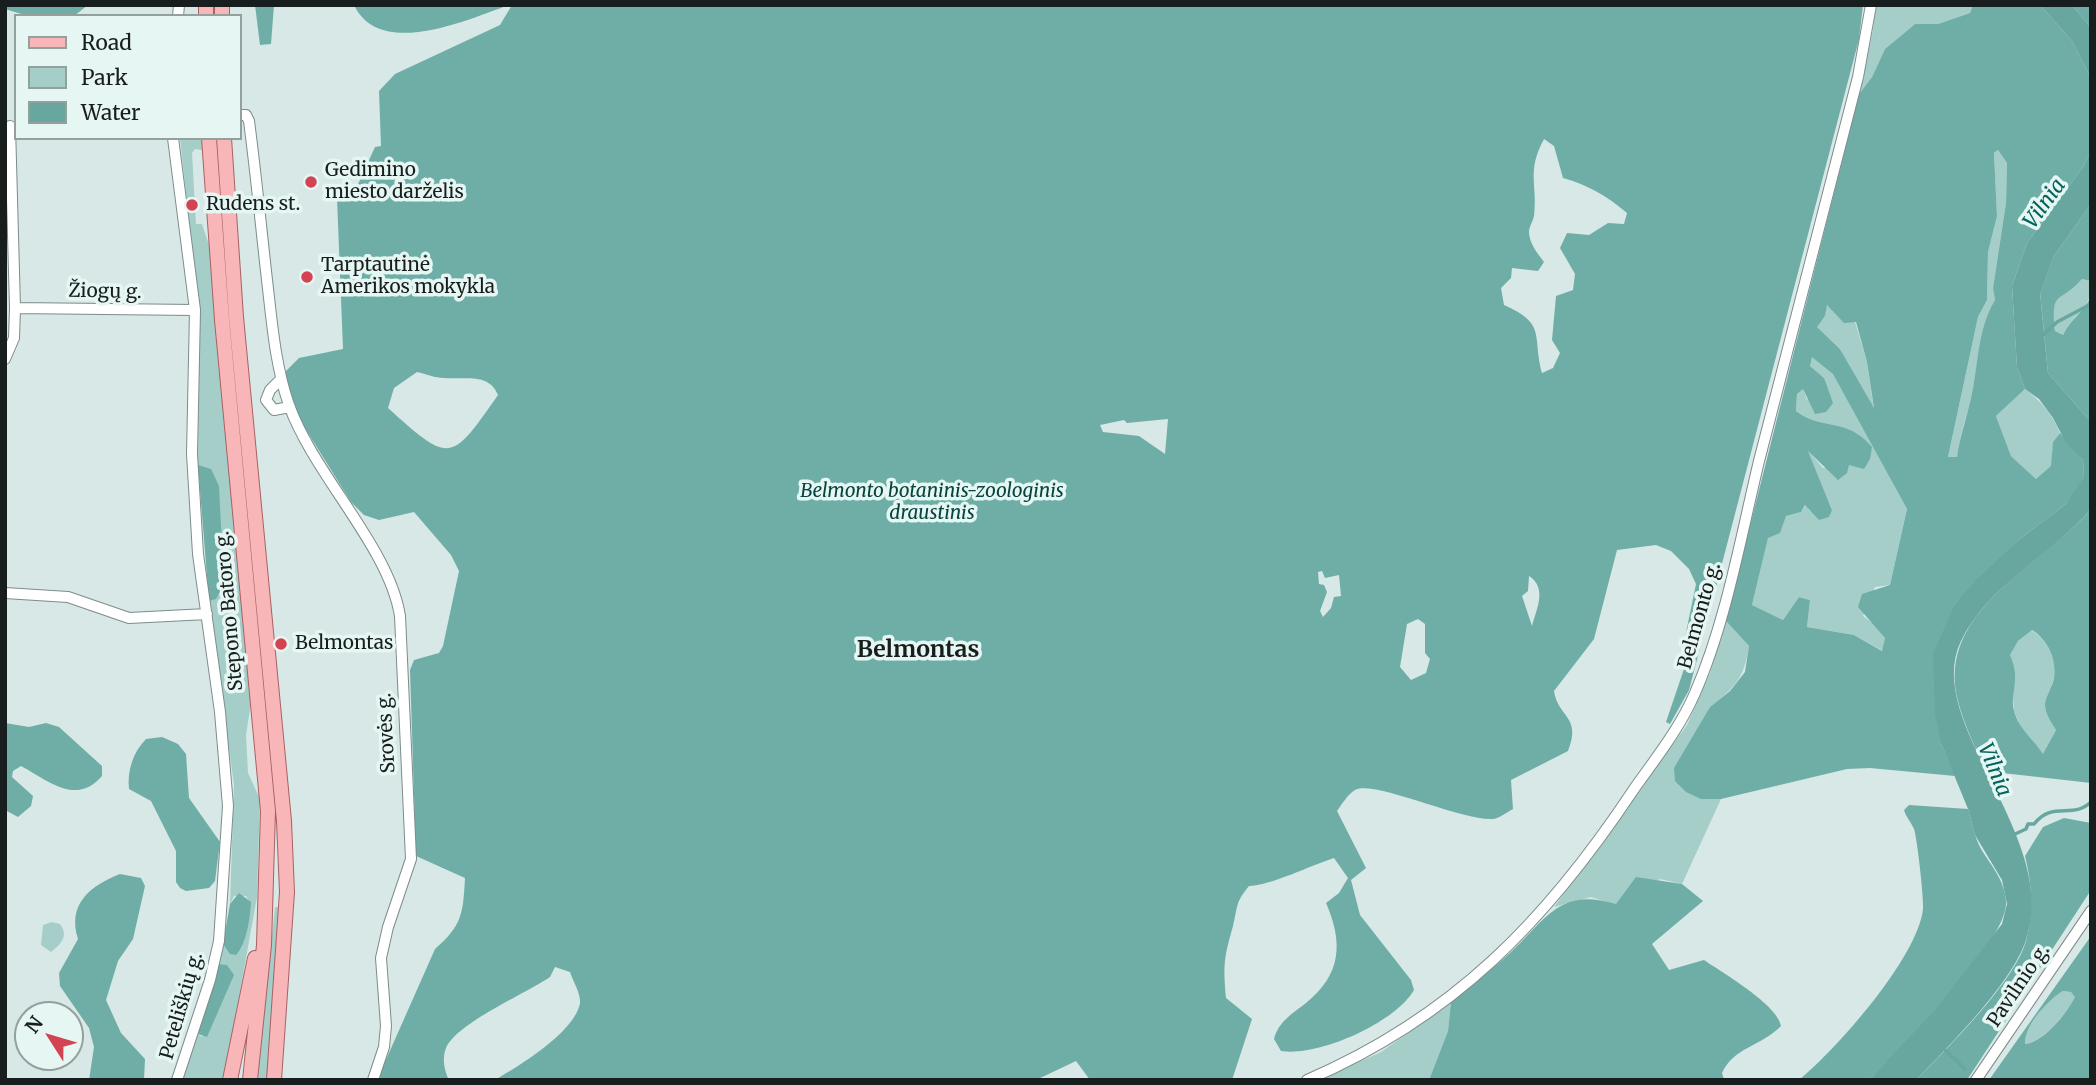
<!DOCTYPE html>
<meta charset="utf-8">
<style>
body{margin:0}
#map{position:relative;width:2096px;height:1085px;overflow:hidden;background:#d8e8e6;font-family:Merriweather,serif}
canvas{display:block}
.frame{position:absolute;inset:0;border:7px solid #181e1d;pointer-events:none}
.legend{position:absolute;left:14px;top:14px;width:228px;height:126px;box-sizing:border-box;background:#e5f6f3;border:2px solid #93a09d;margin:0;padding:9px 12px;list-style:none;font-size:21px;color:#181e1d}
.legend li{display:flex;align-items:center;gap:14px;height:35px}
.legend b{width:35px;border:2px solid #93a09d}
.north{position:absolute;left:14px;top:1001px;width:70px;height:70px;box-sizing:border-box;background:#e5f6f3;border:2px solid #93a09d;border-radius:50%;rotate:307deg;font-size:19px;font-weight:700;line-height:28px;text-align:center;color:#181e1d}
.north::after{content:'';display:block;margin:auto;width:24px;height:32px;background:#d34351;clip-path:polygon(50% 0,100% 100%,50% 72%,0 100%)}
</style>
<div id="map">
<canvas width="2096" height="1085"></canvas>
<div class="frame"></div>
<ul class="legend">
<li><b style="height:9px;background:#f8b6b8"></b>Road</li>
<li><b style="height:19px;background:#a5cec9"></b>Park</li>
<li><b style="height:19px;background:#67a7a0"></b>Water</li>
</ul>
<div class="north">N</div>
</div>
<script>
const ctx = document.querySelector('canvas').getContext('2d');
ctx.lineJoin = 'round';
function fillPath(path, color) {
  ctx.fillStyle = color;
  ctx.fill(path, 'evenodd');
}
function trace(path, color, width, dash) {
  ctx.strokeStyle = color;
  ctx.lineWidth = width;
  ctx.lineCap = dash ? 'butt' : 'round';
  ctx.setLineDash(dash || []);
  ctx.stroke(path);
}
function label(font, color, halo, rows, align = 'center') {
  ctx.font = font + ' Merriweather,serif';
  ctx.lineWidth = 7;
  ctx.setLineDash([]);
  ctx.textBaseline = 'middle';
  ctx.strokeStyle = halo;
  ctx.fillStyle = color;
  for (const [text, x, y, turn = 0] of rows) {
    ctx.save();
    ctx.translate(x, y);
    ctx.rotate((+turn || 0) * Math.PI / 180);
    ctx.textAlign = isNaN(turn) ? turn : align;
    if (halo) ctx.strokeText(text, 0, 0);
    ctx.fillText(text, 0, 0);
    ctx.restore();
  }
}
const green = new Path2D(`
 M 1875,5 L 1973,5 L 1970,13 L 1938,24 L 1915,24 L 1885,49 L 1872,77 L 1859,94 L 1873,30 Z
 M 180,138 L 202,138 L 202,150 L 195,149 L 192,153 L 196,224 L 202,224 L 210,248 L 252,696 L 246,735 L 248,773 L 260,799 L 257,897 L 224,1080 L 182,1080 L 198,1034 L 202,1037 L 226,965 L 219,964 C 220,957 221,948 225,942 C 234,927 259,914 246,896 L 234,896 L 230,904 L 234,785 L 209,601 L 221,594 L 198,465 L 199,315 Z
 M 1998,150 L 2007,163 L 2006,203 L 1993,288 L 1995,300 C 1975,332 1979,375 1968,410 C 1963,427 1959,440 1957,458 L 1948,457 L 1978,317 L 1987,300 L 1988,252 L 1997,216 L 1994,153 Z
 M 2082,279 L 2091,281 C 2091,315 2075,309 2063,335 L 2055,331 C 2051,288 2058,305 2082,279 Z
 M 1826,305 L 1855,322 L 1867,362 L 1874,410 L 1840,349 L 1816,326 L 1825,316 Z
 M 1812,356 L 1833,373 L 1907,509 L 1890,585 L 1875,587 L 1863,616 L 1877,626 L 1885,638 L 1883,651 L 1854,635 L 1807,627 L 1810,600 L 1799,597 L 1783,620 L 1752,605 L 1768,537 L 1786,516 L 1801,512 L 1806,505 L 1810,511 L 1832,510 L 1807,449 L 1823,468 L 1849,465 L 1871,447 C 1846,416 1821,431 1796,411 L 1797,394 L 1803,388 L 1807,400 L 1824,378 L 1810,366 Z
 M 2025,389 C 2041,401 2052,414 2060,433 L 2053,443 L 2052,466 L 2037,480 L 2011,456 L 1996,416 Z
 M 1726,621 L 1749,646 C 1744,679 1735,687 1709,708 L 1701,799 L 1721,799 L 1682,884 L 1660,879 L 1616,905 L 1591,897 L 1554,907 L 1687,725 L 1710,673 Z
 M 2031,630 C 2047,639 2057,659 2054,677 C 2053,686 2046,695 2045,704 C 2045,714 2051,722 2056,730 L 2043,755 L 2022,730 L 2014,711 L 2010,655 L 2018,641 Z
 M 275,907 L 280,907 L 268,1080 L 257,1080 Z
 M 52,922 L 60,924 C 69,936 61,944 51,952 L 41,945 L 43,925 Z
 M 2063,991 L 2071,992 L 2076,997 C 2067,1012 2043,1043 2024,1044 C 2024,1025 2047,1000 2063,991 Z
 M 1451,1002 L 1448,1031 L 1429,1080 L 1319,1080 L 1381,1052 Z`);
const forest = new Path2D(`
 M 5,5 L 88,5 L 74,16 L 28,16 L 5,9 Z
 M 255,5 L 274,5 L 271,44 L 260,45 Z
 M 354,5 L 509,5 C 469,19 380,60 354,5 Z
 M 512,5 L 1863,5 L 1859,39 L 1689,690 L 1670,724 L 1666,722 L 1684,669 L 1683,647 L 1696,584 L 1689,569 L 1671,551 L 1656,545 L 1617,550 L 1594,639 L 1554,691 C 1558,718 1582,716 1568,751 L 1511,780 L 1513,809 C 1507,812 1500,818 1493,819 C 1462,821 1372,779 1355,790 C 1348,794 1342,804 1337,811 L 1366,868 L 1351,880 L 1360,915 L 1411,980 L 1414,990 C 1395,1023 1318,1057 1281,1051 L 1274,1039 C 1279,1021 1292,1014 1306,1003 C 1342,974 1343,942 1326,903 L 1339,893 L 1348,878 L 1334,858 C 1312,865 1269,886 1249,886 C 1235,903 1238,906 1233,926 C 1224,958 1223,964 1226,998 L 1252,1019 L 1232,1080 L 1090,1080 L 1076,1061 L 1036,1080 L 495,1080 C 519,1066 575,1032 580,1003 C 581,994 573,981 570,972 L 555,967 L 550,977 C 525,994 457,1023 446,1048 C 442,1058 444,1070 449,1080 L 377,1080 L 435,949 C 463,925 463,912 465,878 L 416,856 L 410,670 L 414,660 L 439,653 L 443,646 L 459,571 L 451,555 L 414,512 L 379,520 L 364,515 L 351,502 L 295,412 L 285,372 L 299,358 L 343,349 L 337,198 L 354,193 L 375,147 L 381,146 L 379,91 L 395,74 L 500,25 ZM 1544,139 L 1554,146 L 1563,178 C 1588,185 1607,196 1627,213 L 1624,224 L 1608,223 L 1589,235 L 1567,233 L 1560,248 L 1575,274 L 1573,290 L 1556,296 L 1552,340 L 1560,353 L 1553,368 L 1542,373 C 1532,335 1547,324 1504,305 L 1501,288 L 1511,278 L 1512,268 L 1538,271 L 1544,262 C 1538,254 1529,243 1529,232 C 1529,227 1533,221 1534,216 C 1538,185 1526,172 1544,139 ZM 417,372 C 426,374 435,378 444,378 C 464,380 489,372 498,395 C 451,462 451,465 388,408 L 394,388 ZM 1168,419 L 1165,454 L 1139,436 L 1103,432 L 1100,425 L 1124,420 L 1127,423 ZM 1322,571 L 1325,578 L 1339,575 L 1341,596 L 1334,597 L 1331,608 L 1323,617 L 1320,611 L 1327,592 L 1324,585 L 1319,584 L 1318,572 ZM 1529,576 C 1548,588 1536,610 1532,626 L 1522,596 L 1528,591 ZM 1418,619 L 1425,624 L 1425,653 L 1430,659 L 1426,673 L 1411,680 L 1400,667 L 1407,624 Z
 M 1973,5 L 2040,5 L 2072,41 L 2091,78 L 2091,151 L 2083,167 L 2027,243 L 2012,286 L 2017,367 L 2025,389 L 1996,416 L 2011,456 L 2036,479 L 2051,466 L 2053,442 L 2060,433 L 2083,460 L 2084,477 L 2077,490 L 2066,504 L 2021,538 L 1955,604 L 1941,743 L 1955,776 L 1870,768 L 1847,769 L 1721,799 L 1701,799 L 1686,792 L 1675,781 L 1674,768 L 1710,707 L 1730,691 L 1745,672 L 1749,646 L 1726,621 L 1859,94 L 1872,77 L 1885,49 L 1915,24 L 1938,24 L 1970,13 ZM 1998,150 L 2007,163 L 2006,203 L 1993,288 L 1995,300 C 1975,332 1979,374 1968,410 C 1964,427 1959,440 1957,457 L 1948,457 L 1978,317 L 1987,300 L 1988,252 L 1997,216 L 1994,153 ZM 1827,305 L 1844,323 L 1856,322 L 1867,362 L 1874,408 L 1840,349 L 1817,327 L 1825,316 ZM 1812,357 L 1833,374 L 1907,509 L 1890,585 L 1862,594 L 1858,607 L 1885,638 L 1882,651 L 1854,635 L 1807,627 L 1810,600 L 1799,597 L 1783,620 L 1752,605 L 1768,538 L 1780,533 L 1786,516 L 1801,512 L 1805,505 L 1819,520 L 1829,517 L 1832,510 L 1808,451 L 1838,480 L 1847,473 L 1849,465 L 1864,469 L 1870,459 L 1872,447 C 1846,416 1821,431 1796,411 L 1797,394 L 1803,389 L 1815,414 L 1826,412 L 1833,403 L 1824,378 L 1810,366 Z
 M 2072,5 L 2091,5 L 2091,28 Z
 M 2091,204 L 2091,281 L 2082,279 C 2059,305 2051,288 2055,331 L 2063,335 C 2070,319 2084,313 2091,296 L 2091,422 L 2048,373 L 2040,292 L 2054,256 Z
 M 198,465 L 211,469 L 219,486 L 224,586 L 216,599 L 209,601 Z
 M 2091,509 L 2091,783 L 1985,771 C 1976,748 1964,725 1958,701 C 1935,610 2042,567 2091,509 ZM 2032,630 C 2047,639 2057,659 2054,678 C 2053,686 2046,695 2045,704 C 2045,714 2051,722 2056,730 L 2043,754 C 2034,740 2020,730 2015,714 C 2008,694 2022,682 2010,655 L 2018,641 Z
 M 5,723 L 29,727 L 46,723 L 59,727 L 102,766 L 102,776 C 76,806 49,781 21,766 L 13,771 L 12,777 L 33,796 L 31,806 L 18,817 L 5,810 Z
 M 162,737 L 178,744 L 186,754 L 189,798 L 220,842 L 215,881 L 209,888 L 186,891 L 180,888 L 176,882 L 176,851 L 151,801 L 129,789 C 127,771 133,752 146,739 Z
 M 1909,805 L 1968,809 C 1972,822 1974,836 1981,849 C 1992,867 2004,879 2006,901 C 2010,939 1898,1051 1869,1080 L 1799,1080 C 1837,1049 1918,957 1923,909 C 1924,899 1917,837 1914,829 C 1911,822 1906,817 1904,810 Z
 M 2064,818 L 2091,823 L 2091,890 L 1967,1080 L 1916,1080 C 1947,1049 2015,981 2026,941 C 2034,913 2032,884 2025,856 L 2043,827 Z
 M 120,874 L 141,878 L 145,886 L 133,939 L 118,961 L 106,1000 L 121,1033 L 145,1059 L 144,1080 L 89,1080 L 94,1047 L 89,1028 L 60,986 L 59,973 L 78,939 C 67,904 90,886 120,874 Z
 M 1636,877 L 1682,884 L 1703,901 L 1652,944 L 1669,970 L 1704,960 C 1723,973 1778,1005 1781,1026 C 1760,1047 1734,1047 1722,1073 L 1724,1080 L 1429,1080 L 1448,1031 L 1451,1002 C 1471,985 1492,970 1511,952 C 1547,918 1560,887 1616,904 Z
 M 239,893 L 251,902 C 250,918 247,943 236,955 L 230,954 L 223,944 L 230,904 Z
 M 2091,936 L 2091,1080 L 1989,1080 ZM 2063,991 L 2071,992 L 2075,997 C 2068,1012 2043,1043 2025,1044 C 2024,1025 2048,1000 2063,991 Z
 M 219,964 L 227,965 L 234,975 L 207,1037 L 198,1034 Z`);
const water = new Path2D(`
 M 2040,5 L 2072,5 L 2091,28 L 2091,78 L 2072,41 Z
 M 2091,151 L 2091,204 L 2054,256 L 2040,293 L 2048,373 L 2091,422 L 2091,509 C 2051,556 1988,585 1961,641 C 1921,724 2064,838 2025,943 C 2009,986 1949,1046 1916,1080 L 1869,1080 L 1936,1009 L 2002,924 L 2007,904 L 2002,880 L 1975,835 L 1968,809 L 1941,743 L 1935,714 L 1933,654 L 1955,604 L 1976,580 L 2021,538 L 2066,504 L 2084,477 L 2083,460 L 2066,443 L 2053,418 L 2039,399 L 2025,389 L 2017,367 L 2012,286 L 2027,243 L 2083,167 Z`);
const stream = new Path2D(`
 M 2041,337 L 2057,322 L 2091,304
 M 2013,835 L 2026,829 L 2028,824 L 2034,824 C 2053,800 2072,820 2091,802
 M 1942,1047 L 1965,1069`);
const minor = new Path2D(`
 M 178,16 L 179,5
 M 240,115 L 246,115 L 249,121 C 256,174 261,227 267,280 C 272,322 275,365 289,405 C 314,475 389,547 400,616 L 411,859 L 388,927 L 381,958 L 386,1026 L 384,1047 L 373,1080
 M 173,138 L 195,310 L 192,454 L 198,554 L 220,712 L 228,806 L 219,941 L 210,980 L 177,1080
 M 15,308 L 195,310
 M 5,359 L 14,338 L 15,308 L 10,126
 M 281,379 L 270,390 L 266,400 L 274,410 L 290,407
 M 5,593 L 68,597 L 129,618 L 207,614
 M 1307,1080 C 1454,1017 1547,920 1634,789 C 1656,758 1680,728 1695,693 C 1726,622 1741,536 1759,461 C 1792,333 1825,205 1858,77 L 1871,5
 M 1976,1080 L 2091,911`);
const major = new Path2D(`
 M 206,5 L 206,16
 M 222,5 L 222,16
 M 209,138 L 222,320 L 268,811 L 264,945 L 250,1080
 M 224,138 L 236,317 L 284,821 L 287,892 L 274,1080
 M 230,1080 L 255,958`);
const markers = [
 [311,182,7,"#d34351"],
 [192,205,7,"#d34351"],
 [307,277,7,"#d34351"],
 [281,644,7,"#d34351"]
];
const poiNames = [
 ["Gedimino",325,171],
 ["miesto darželis",325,193],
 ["Rudens st.",206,205],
 ["Tarptautinė",321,266],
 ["Amerikos mokykla",321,288],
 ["Belmontas",295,644]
];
const streetNames = [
 ["Žiogų g.",105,292,1],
 ["Stepono Batoro g.",230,611,-95],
 ["Belmonto g.",1700,616,-74],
 ["Srovės g.",387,733,-93],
 ["Pavilnio g.",2019,986,-56],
 ["Peteliškių g.",182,1006,-74]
];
const parkNames = [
 ["Belmonto botaninis-zoologinis",932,492],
 ["draustinis",932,514]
];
const waterNames = [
 ["Vilnia",2045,204,-54],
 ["Vilnia",1994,770,68]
];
const quarterNames = [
 ["Belmontas",918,650]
];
fillPath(green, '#a5cec9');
fillPath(forest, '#6eaea7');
fillPath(water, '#67a7a0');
trace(stream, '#67a7a0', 3.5);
trace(minor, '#7d8c8a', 12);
trace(major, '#a76163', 16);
trace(minor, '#fff', 10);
trace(major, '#f8b6b8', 14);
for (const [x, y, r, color] of markers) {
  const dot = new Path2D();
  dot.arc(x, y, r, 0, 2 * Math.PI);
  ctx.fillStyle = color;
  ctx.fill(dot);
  trace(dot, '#e5f6f3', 2.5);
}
label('19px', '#181e1d', '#e5f6f3', poiNames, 'left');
label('19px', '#181e1d', '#e5f6f3', streetNames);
label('italic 19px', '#07443f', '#e5f6f3', parkNames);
label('italic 21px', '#04625c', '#e5f6f3', waterNames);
label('bold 23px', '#181e1d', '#e5f6f3', quarterNames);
</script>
